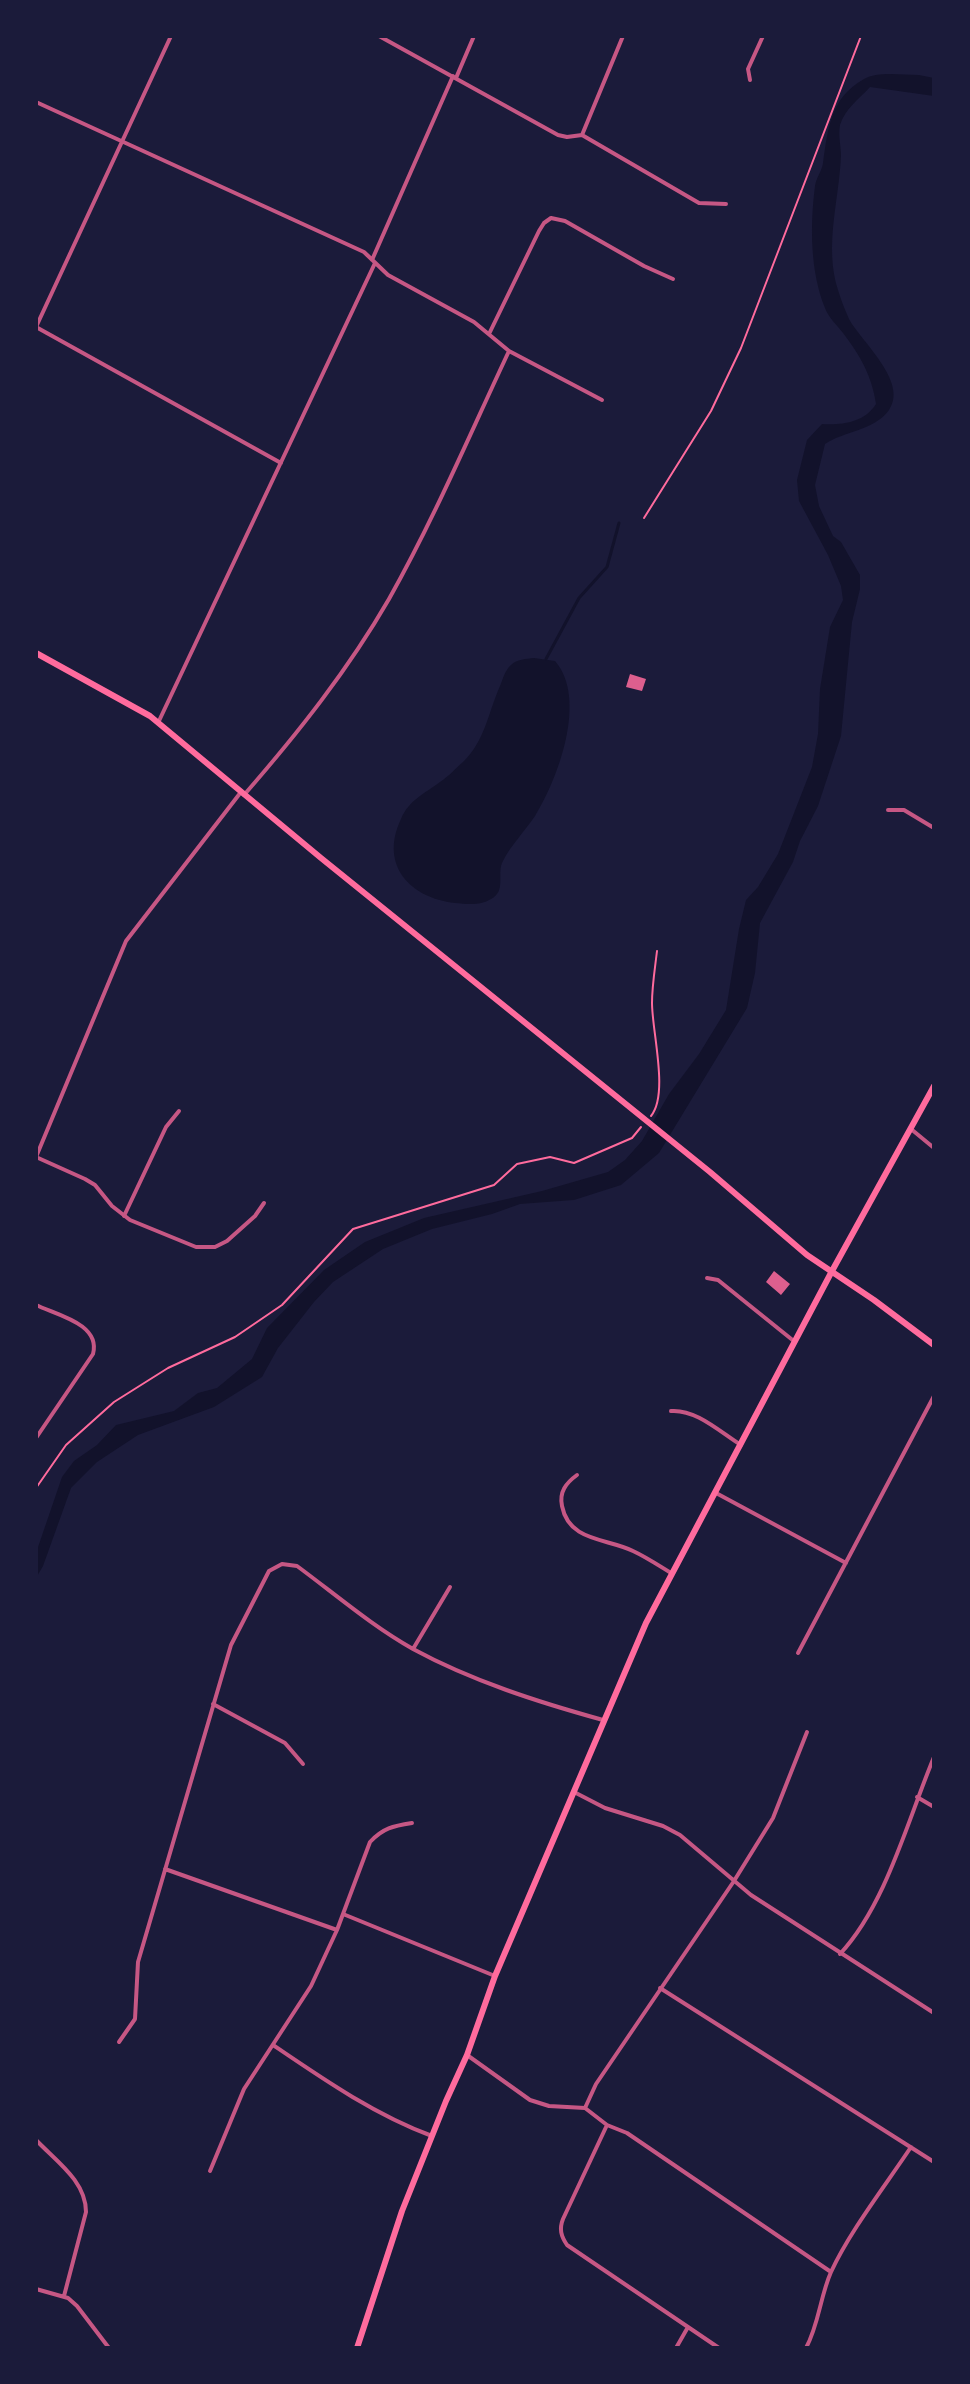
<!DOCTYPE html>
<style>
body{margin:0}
#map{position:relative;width:970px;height:2384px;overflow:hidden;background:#1b1b3a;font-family:Signika,sans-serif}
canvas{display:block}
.frame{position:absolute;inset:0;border:38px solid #1b1b3a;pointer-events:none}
</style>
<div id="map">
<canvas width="970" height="2384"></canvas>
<div class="frame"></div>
</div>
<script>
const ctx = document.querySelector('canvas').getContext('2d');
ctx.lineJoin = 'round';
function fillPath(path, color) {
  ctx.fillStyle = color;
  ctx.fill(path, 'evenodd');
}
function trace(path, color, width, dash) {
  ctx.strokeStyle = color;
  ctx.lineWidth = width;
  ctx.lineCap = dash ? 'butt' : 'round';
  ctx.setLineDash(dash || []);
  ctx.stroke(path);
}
const water = new Path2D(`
 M 919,75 L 934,78 L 934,96 L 870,87 C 859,99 845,109 840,125 C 838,136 841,146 841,156 C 839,201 824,246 838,290 C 841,300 845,310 849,319 C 860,340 909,382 889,410 C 874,431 844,431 825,444 L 815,485 L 819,506 L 833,536 L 841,542 L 860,575 L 860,589 L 852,622 L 841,736 L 818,806 L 800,841 L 793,862 L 760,923 L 755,973 L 747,1008 L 659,1153 L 621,1185 L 574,1200 L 520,1204 L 492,1214 L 432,1229 L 383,1249 L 333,1282 L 314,1302 L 278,1348 L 262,1377 L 214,1407 L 138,1435 L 97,1462 L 71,1488 L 43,1566 L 36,1578 L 36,1553 L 62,1477 L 74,1461 L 97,1445 L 116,1425 L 174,1411 L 198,1393 L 217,1388 L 252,1359 L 267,1328 L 324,1270 L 365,1242 L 424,1218 L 542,1191 L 608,1172 L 625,1160 L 642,1141 L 669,1094 L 699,1054 L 726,1010 L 739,929 L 746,900 L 758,887 L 778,854 L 812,767 L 818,734 L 820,689 L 830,627 L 843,600 L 841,586 L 828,555 L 799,501 L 797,480 L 807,440 L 822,424 C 842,425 864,423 876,404 C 872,376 860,355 843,333 C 837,325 828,317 825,308 C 810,271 810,225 815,186 C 816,178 822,171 823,163 C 828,129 830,98 864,79 C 877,71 903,75 919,75 Z
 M 534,658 L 555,661 C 588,699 558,779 535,816 C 525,831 511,845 503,861 C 496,873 507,891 491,899 C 480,906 467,904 455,903 C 410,898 379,865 401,819 C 409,800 424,794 440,782 C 449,776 455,769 463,762 C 485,741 488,713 500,686 C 503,679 505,670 511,665 C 517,659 526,659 534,658 Z`);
const stream = new Path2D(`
 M 546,659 L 579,598 L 607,567 L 619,523`);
const building = new Path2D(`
 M 630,674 L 646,679 L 642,691 L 626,687 Z
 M 774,1271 L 790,1284 L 781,1295 L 766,1282 Z`);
const path = new Path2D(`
 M 644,518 L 711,411 L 741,348 L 861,36
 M 651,1116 C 669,1094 652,1032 652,1003 C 652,986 655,968 657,951
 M 36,1488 L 66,1445 L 114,1402 L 168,1368 L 235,1337 L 282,1305 L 353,1229 L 494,1185 L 517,1164 L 550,1157 L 574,1163 L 632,1138 L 641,1127`);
const minor = new Path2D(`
 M 379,36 L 558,135 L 567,137 L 582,135 L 699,203 L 726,204
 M 456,78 L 474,36
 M 750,80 L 748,69 L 763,36
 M 36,102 L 364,252 L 388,275 L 474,322 L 509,351 L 602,400
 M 582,135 L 623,36
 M 372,260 L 453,76
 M 36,327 L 171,36
 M 36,327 L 281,463
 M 489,334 L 539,231 L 544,223 L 551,218 L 565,221 L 644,266 L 673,279
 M 158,723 L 375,263
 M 244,795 C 298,733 348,670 389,599 C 434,519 470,434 509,351
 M 888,810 L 904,810 L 934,828
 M 911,1129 L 934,1148
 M 36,1157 L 126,941 L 241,792
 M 36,1157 L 85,1179 L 95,1185 L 112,1206 L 130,1220 L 196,1247 L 215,1247 L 227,1241 L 255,1216 L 264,1203
 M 124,1216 L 166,1127 L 179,1111
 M 707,1278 L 718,1280 L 795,1342
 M 36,1305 C 57,1315 101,1324 93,1354 L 36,1438
 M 671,1411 C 696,1409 720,1432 741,1445
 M 577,1475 C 566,1483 559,1492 562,1506 C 569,1542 607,1538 633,1551 C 646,1557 658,1565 671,1573
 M 716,1493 L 846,1563
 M 413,1649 L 450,1587
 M 798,1653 L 934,1396
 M 213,1704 L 285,1743 L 303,1764
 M 574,1792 L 605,1808 L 663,1826 L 680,1835 L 751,1895 L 934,2013
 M 917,1797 L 934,1807
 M 165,1869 L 337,1930
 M 343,1914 L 495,1976
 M 840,1954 C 886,1905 908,1819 934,1757
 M 660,1988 L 934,2162
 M 119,2042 L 135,2019 L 138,1962 L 231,1645 L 269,1571 L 282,1564 L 297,1566 C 335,1594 372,1626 413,1649 C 472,1681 538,1702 603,1720
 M 273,2045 C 323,2079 375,2115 432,2136
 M 467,2055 L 530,2100 L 549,2106 L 585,2108 L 607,2125 L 627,2133 L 831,2272
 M 585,2108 L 596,2084 L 734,1881 L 773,1818 L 807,1732
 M 607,2125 L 563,2219 C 559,2229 561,2236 567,2245 L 719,2348
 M 36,2140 C 56,2161 86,2181 86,2212 L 64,2296
 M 210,2171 L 244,2089 L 311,1986 L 337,1930 L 370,1842 C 383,1828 393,1826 412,1823
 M 36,2289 L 68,2298 L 77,2306 L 109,2348
 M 676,2348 L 688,2327
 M 806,2348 C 819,2324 820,2297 831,2272 C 850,2231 885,2186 911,2147`);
const secondary = new Path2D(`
 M 357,2348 L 402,2211 L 446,2101 L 467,2055 L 495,1976 L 646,1623 L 832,1271 L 934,1086`);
const primary = new Path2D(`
 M 36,653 L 150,716 L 321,858 L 710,1172 L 807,1255 L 874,1300 L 934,1345`);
fillPath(water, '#12122b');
trace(stream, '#12122b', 3);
fillPath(building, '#dd5f8e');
trace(path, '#ff6b9d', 2);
trace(minor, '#c65784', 4);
trace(secondary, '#ff6b9d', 6);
trace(primary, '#ff6b9d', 6);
</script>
